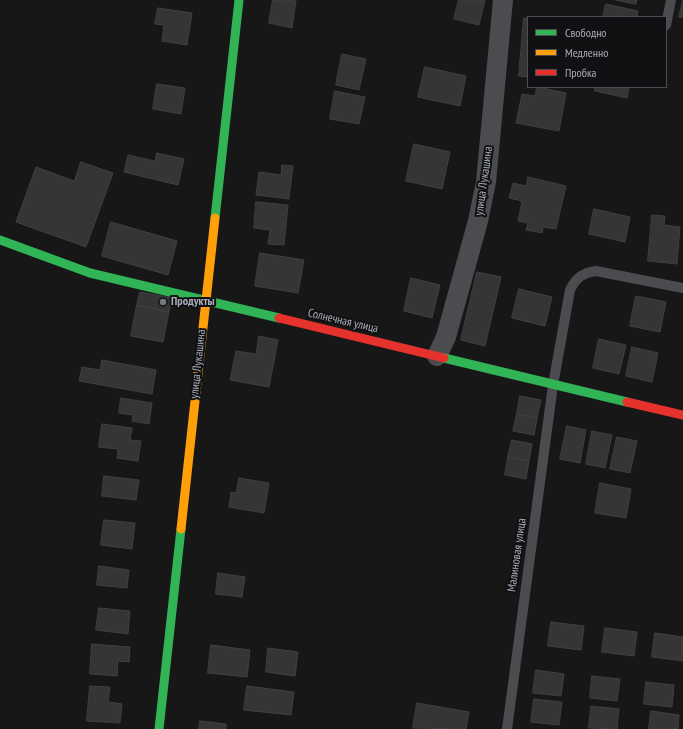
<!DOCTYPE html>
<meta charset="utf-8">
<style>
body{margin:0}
#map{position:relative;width:683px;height:729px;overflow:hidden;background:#171717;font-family:"PT Sans Narrow",sans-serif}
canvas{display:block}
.legend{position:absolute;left:527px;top:16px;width:140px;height:72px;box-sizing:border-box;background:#111113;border:1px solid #4d4f55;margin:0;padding:5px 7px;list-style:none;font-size:12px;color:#a8adb8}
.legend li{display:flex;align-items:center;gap:8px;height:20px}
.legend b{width:20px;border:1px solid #4d4f55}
</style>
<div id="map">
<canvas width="683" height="729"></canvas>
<ul class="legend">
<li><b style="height:5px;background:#30b455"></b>Свободно</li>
<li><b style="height:5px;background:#ff9f0a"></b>Медленно</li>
<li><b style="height:5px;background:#e5322d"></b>Пробка</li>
</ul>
</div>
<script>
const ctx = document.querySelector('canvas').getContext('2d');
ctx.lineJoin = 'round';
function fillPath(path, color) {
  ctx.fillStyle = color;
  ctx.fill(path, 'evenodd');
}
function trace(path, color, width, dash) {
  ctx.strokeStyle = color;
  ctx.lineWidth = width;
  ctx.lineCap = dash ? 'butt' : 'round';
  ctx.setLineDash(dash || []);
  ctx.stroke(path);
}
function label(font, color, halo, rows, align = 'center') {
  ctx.font = font + ' "PT Sans Narrow",sans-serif';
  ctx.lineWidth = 4;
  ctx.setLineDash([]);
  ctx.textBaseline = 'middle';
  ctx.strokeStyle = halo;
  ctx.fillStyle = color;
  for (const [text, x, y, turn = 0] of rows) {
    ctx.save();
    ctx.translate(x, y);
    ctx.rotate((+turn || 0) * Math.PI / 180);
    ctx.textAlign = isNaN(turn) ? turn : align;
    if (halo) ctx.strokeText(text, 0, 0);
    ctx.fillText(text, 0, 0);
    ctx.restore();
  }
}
const building = new Path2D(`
 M 273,0 L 296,0 L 292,28 L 269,23 Z
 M 459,0 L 485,0 L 479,25 L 454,19 Z
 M 616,0 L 637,0 L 636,4 Z
 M 683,0 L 683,17 L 679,17 Z
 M 606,4 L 638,11 L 637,17 L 603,17 Z
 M 158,8 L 192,13 L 187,45 L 162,41 L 164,25 L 155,24 Z
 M 524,18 L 528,19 L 528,77 L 519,76 Z
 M 342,54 L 366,59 L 359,90 L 336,85 Z
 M 425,67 L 466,76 L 460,106 L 418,97 Z
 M 157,84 L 185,88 L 181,114 L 153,109 Z
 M 537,87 L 566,93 L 559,131 L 516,123 L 522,94 L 535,96 Z
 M 595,87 L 629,87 L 627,98 L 595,91 Z
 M 335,91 L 365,97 L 359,124 L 330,119 Z
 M 414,144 L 450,152 L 442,189 L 406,181 Z
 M 157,153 L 184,159 L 178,185 L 124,172 L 128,155 L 155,161 Z
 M 81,162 L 113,173 L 86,247 L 16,222 L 36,167 L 74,181 Z
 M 282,165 L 293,166 L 289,199 L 256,195 L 259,172 L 281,175 Z
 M 528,177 L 566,186 L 556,229 L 543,227 L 542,233 L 526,230 L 528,223 L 518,221 L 522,201 L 509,198 L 513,183 L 526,186 Z
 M 256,202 L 288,205 L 284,245 L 268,244 L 270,230 L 254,228 Z
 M 594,209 L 630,217 L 625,242 L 589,234 Z
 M 652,215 L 665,216 L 664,225 L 680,227 L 677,264 L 648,261 Z
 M 111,222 L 177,241 L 168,275 L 102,256 Z
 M 260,253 L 304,260 L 298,293 L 255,286 Z
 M 477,272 L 501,277 L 485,346 L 461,340 Z
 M 411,278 L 440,285 L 432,318 L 404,311 Z
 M 519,289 L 552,297 L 545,326 L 512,318 Z
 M 140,292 L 172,298 L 169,312 L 137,305 Z
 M 636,296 L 666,302 L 660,332 L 630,326 Z
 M 137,305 L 169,312 L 163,342 L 131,336 Z
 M 259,336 L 278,340 L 269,387 L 230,380 L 236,351 L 256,354 Z
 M 599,339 L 626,345 L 619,374 L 593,368 Z
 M 632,347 L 658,353 L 652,382 L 626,376 Z
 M 102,360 L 156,370 L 152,394 L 79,381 L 82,367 L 100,370 Z
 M 520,396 L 541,400 L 537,418 L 517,414 Z
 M 121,398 L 152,403 L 149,424 L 132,421 L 133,415 L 119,413 Z
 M 517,414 L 537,418 L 534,435 L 513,431 Z
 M 102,424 L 132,428 L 130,440 L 141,441 L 138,461 L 117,458 L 118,449 L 99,447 Z
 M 567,426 L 586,430 L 580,463 L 560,459 Z
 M 592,431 L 612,435 L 605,468 L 586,464 Z
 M 617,437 L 637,441 L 630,473 L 610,469 Z
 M 512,440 L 532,444 L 529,461 L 508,457 Z
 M 508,457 L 529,461 L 526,479 L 505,475 Z
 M 104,476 L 139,480 L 136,500 L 102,496 Z
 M 239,478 L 269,483 L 264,513 L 229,507 L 231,492 L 236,493 Z
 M 600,483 L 631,489 L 626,518 L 595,513 Z
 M 104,520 L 135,523 L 132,549 L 101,545 Z
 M 99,566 L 129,570 L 127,588 L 97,585 Z
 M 218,573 L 245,577 L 242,597 L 216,594 Z
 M 99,608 L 130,611 L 128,634 L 96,630 Z
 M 551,622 L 584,626 L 581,650 L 548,646 Z
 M 605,628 L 637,632 L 634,656 L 602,652 Z
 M 655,633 L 683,637 L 683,661 L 652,657 Z
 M 92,644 L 130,647 L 129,662 L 118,661 L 117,676 L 90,674 Z
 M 211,645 L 250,650 L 247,677 L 208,673 Z
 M 268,648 L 298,652 L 295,676 L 266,672 Z
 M 536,670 L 564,674 L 561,696 L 533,693 Z
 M 592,676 L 620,679 L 617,701 L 590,698 Z
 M 646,682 L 674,685 L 672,707 L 644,704 Z
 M 90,686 L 110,687 L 108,702 L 122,704 L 120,723 L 87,721 Z
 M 247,686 L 294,692 L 291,715 L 244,710 Z
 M 534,699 L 562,702 L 559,725 L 531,722 Z
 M 417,703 L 469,712 L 466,729 L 413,728 Z
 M 591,706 L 619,709 L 617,729 L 589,728 Z
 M 651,711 L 679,715 L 678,729 L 649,729 Z
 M 200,721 L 226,724 L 226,729 L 199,729 Z`);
const lane = new Path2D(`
 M 666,25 L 671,0
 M 507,729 L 553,385 L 570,290 C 576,278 582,273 596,271 L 683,288`);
const street = new Path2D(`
 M 437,356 L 446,337 L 478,221 L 486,182 L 503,0`);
const fast = new Path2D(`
 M 215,218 L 239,0
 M 0,240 L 90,273 L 279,318
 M 444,358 L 627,402
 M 159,729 L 181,529`);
const slow = new Path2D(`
 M 181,529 L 215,218`);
const jam = new Path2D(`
 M 279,318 L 444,358
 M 627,402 L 683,415`);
const markers = [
 [163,302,4,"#757880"]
];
const streetNames = [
 ["улица Лукашина",484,181,-82],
 ["Солнечная улица",343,321,13],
 ["улица Лукашина",198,364,-84],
 ["Малиновая улица",517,555,-82]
];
const poiNames = [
 ["Продукты",171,302]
];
fillPath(building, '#353536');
trace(building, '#3f4043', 1);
trace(lane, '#4b4c50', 10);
trace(street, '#4b4c50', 20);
trace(fast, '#30b455', 9);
trace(slow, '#ff9f0a', 9);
trace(jam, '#e5322d', 9);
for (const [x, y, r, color] of markers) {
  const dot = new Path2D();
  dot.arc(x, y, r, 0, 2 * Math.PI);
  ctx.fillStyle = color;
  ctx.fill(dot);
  trace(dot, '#111113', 1.5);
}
label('12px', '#a8adb8', '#111113', streetNames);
label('bold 12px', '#a8adb8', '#111113', poiNames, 'left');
</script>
